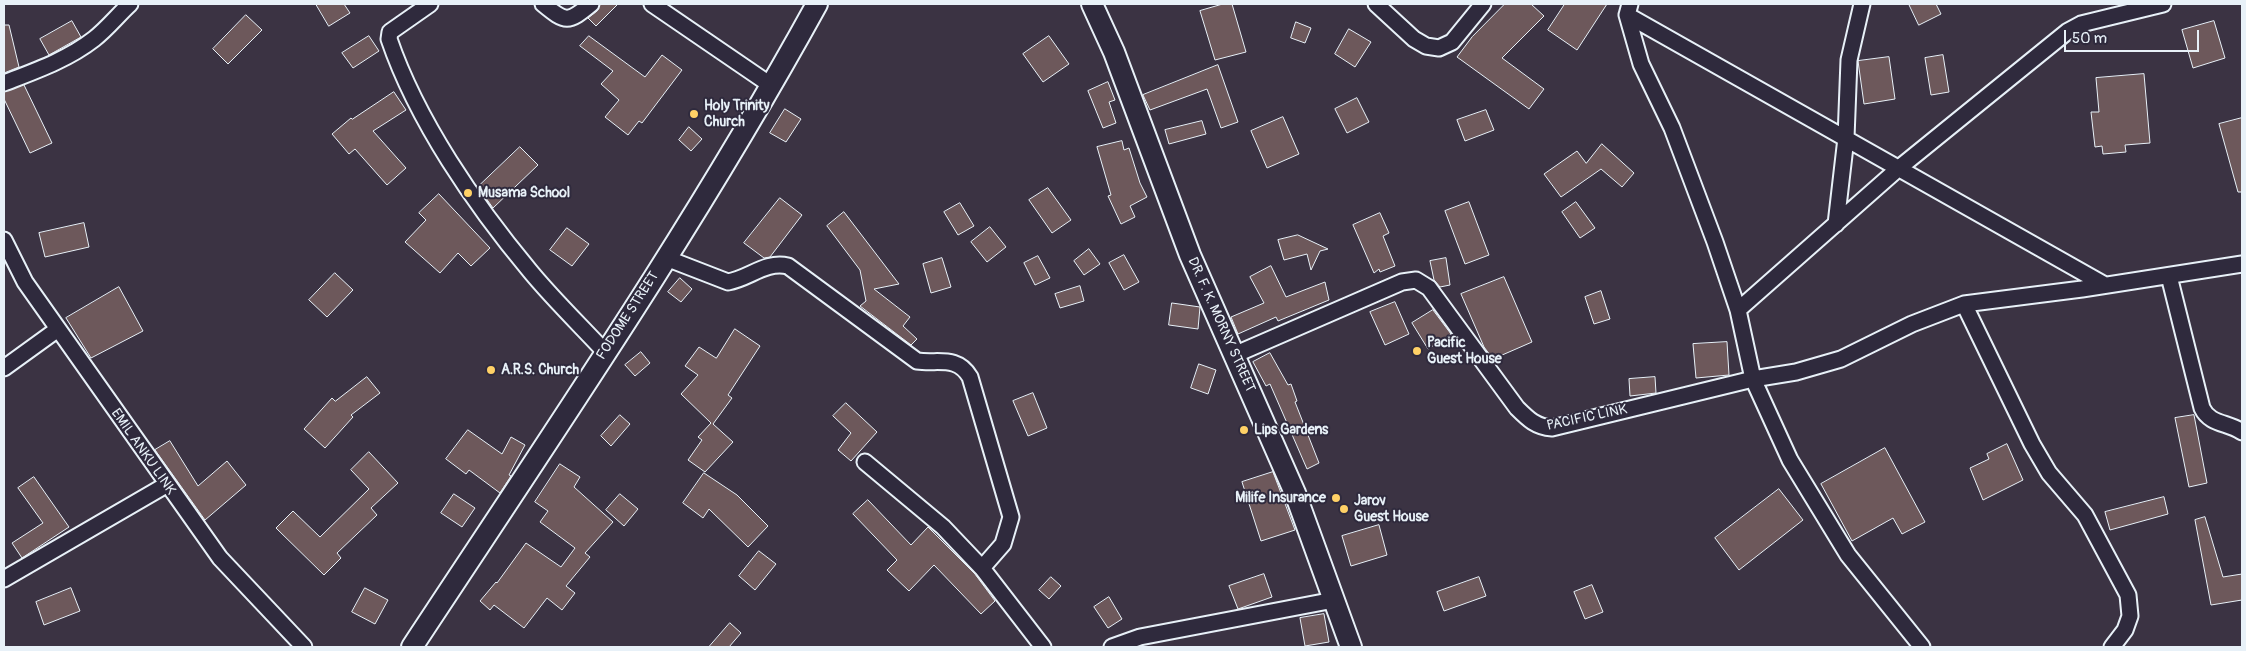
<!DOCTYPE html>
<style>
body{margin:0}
#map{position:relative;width:2246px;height:651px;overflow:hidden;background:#3b3343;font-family:Pangolin,sans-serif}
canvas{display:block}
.frame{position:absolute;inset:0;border:5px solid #e8f1f8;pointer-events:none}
.scale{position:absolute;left:2064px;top:30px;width:135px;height:22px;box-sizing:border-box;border:2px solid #e8f1f8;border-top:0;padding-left:6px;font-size:15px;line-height:18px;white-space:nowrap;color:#e8f1f8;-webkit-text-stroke:4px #2f2a3d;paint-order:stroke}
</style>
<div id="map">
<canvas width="2246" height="651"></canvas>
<div class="frame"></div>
<div class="scale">50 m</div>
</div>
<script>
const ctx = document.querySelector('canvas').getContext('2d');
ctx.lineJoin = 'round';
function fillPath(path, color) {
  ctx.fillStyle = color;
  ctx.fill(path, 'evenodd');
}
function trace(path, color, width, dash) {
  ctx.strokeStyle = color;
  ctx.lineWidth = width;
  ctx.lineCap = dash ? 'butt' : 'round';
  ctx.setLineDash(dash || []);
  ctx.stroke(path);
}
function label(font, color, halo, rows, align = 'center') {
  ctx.font = font + ' Pangolin,sans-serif';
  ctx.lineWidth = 4;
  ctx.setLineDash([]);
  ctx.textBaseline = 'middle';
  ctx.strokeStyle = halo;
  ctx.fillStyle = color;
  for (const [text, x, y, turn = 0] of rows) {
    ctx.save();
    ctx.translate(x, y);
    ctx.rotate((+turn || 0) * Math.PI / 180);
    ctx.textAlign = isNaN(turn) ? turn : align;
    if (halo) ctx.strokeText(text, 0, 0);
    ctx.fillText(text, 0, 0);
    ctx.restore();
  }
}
const building = new Path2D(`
 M 316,4 L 344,4 L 350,13 L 329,26 Z
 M 600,4 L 618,4 L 596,26 L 588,18 L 597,11 Z
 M 1223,4 L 1232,4 L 1246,52 L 1215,60 L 1200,11 Z
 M 1505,4 L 1531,4 L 1544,16 L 1502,58 L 1544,89 L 1529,109 L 1457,57 L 1472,37 Z
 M 1565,4 L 1607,4 L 1577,50 L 1548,30 Z
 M 1909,4 L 1936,4 L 1941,14 L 1919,25 Z
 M 246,15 L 262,30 L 228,64 L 213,49 Z
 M 72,21 L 81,37 L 49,55 L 40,39 Z
 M 2214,21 L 2225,58 L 2193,68 L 2182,30 Z
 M 1296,22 L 1311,28 L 1305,43 L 1291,38 Z
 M 4,25 L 9,25 L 19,67 L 4,73 Z
 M 1349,29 L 1371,42 L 1355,67 L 1335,54 Z
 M 369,36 L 379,51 L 353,68 L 342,53 Z
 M 589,36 L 645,77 L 662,55 L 682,70 L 642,123 L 639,121 L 628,135 L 605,117 L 619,100 L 601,84 L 613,71 L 580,46 Z
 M 1049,36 L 1069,64 L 1043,82 L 1023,54 Z
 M 1943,55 L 1949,92 L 1931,95 L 1925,58 Z
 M 1889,57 L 1895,99 L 1864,104 L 1858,61 Z
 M 1218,65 L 1238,122 L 1221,128 L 1207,89 L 1150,110 L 1143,95 Z
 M 2144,74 L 2150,143 L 2125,145 L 2126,152 L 2103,154 L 2102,146 L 2095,147 L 2091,112 L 2099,112 L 2096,78 Z
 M 1108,82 L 1115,100 L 1109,102 L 1116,123 L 1103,128 L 1088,91 Z
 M 24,85 L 52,143 L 30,153 L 4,99 L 4,92 Z
 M 394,92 L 406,110 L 373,131 L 406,168 L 387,185 L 355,149 L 349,154 L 332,134 L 351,118 L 352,119 Z
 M 1357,98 L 1369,122 L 1347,133 L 1335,109 Z
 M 785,109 L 801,119 L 786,142 L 770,133 Z
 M 1486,110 L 1494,130 L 1465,141 L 1457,120 Z
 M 1283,117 L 1299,154 L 1267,168 L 1251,131 Z
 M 2242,118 L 2242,192 L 2238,192 L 2219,124 Z
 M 1202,121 L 1206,134 L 1169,144 L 1165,130 Z
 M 689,127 L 702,139 L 691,151 L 679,140 Z
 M 1122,141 L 1124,150 L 1129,148 L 1140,183 L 1147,197 L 1130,206 L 1135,217 L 1121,224 L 1108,196 L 1111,195 L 1097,147 Z
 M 1602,144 L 1634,173 L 1622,187 L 1601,169 L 1561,197 L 1544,174 L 1577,151 L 1586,163 Z
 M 520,147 L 538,165 L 493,208 L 478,187 Z
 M 1048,188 L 1071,220 L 1052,233 L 1029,200 Z
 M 439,194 L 490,248 L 471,266 L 458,253 L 440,273 L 405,242 L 426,220 L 419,213 Z
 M 780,198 L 802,215 L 770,257 L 764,258 L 744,243 Z
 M 1469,202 L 1489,255 L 1465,264 L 1445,211 Z
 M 1576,202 L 1595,228 L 1580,238 L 1562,212 Z
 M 960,203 L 974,226 L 958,235 L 944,212 Z
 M 844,212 L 899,284 L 874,289 L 910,317 L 903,326 L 917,339 L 911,345 L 860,306 L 866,301 L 860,270 L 827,226 Z
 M 1380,213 L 1389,233 L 1383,236 L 1395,266 L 1380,272 L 1379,269 L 1374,273 L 1353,225 Z
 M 84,223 L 89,247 L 45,257 L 39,233 Z
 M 990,227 L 1006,247 L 987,262 L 971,242 Z
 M 567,228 L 589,244 L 572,266 L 550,250 Z
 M 1298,235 L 1328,249 L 1320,251 L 1311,270 L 1307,254 L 1284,260 L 1278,240 Z
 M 1089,249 L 1100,264 L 1084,275 L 1074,261 Z
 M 1124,255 L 1139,282 L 1124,290 L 1109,263 Z
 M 1038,256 L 1050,278 L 1035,285 L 1024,263 Z
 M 942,258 L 951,287 L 931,293 L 923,264 Z
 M 1446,258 L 1450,285 L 1440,287 L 1434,280 L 1430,261 Z
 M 1271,266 L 1286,297 L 1325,282 L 1329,300 L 1278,321 L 1276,317 L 1238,334 L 1231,317 L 1264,303 L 1250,277 Z
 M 335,273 L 353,290 L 327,317 L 309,300 Z
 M 1504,277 L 1532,342 L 1493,359 L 1484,347 L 1461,294 Z
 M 680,278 L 692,289 L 681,302 L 668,292 Z
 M 1080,286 L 1084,301 L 1060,308 L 1055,294 Z
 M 119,287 L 143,331 L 91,358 L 66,318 Z
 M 1601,291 L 1610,319 L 1594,324 L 1585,297 Z
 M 1395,302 L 1409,334 L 1385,345 L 1370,312 Z
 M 1172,303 L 1200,307 L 1198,329 L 1169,325 Z
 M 1433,310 L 1451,334 L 1428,349 L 1412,323 Z
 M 735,329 L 760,346 L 728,395 L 732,398 L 713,424 L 733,442 L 705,472 L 688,460 L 702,440 L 698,437 L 711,423 L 681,394 L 698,375 L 685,366 L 699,347 L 716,358 Z
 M 1727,342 L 1729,375 L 1696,378 L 1693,344 Z
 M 641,352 L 650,363 L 635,376 L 625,365 Z
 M 1270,353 L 1288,385 L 1291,384 L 1297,401 L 1295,402 L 1319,463 L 1307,469 L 1270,384 L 1266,386 L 1253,362 Z
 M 1199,364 L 1216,370 L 1208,394 L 1191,388 Z
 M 367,377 L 380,393 L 351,415 L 353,417 L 325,448 L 304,429 L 332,398 L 335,401 Z
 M 1655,377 L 1656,393 L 1630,396 L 1629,379 Z
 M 1033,393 L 1047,428 L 1028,436 L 1013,401 Z
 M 846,403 L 877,432 L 851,461 L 838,450 L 851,433 L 833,416 Z
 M 620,415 L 630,424 L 611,446 L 601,436 Z
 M 2194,415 L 2207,483 L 2189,487 L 2175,418 Z
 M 468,430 L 502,454 L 511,437 L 525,445 L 509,475 L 511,476 L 500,493 L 469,470 L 466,474 L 446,459 Z
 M 170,441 L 198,486 L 227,461 L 246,485 L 205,520 L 155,450 Z
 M 2007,444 L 2023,480 L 1983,500 L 1970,468 L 1989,459 L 1987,454 Z
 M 1885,448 L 1925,522 L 1902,534 L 1893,518 L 1852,541 L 1821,484 Z
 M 369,452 L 398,483 L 371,508 L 377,515 L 337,553 L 341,558 L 324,575 L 276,528 L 293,511 L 320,537 L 369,489 L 351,470 Z
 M 560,464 L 580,477 L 574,487 L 613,522 L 585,553 L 590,557 L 566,586 L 575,593 L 562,610 L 547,598 L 524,628 L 494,605 L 490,610 L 480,601 L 496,582 L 497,583 L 526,543 L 561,567 L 575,548 L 540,522 L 548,511 L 535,502 Z
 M 1273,472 L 1295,530 L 1261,541 L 1242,482 Z
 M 704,473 L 737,495 L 768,526 L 748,547 L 709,509 L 703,518 L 683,503 Z
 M 34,477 L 69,527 L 22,558 L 12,543 L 43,523 L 18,488 Z
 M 1779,489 L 1803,520 L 1739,570 L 1715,538 Z
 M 454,494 L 475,508 L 462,527 L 441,513 Z
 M 620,494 L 638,509 L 624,526 L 606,510 Z
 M 2164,497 L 2168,514 L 2110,530 L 2105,512 Z
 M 868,500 L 911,545 L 928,527 L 975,574 L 995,601 L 981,614 L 934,565 L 909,591 L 887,570 L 897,560 L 853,514 Z
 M 2205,517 L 2223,577 L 2242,574 L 2242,600 L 2211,605 L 2195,520 Z
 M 1379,525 L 1387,555 L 1351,566 L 1342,536 Z
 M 759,551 L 776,564 L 755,590 L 739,576 Z
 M 1264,574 L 1272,597 L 1238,609 L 1229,586 Z
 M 1051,577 L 1061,586 L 1049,599 L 1039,590 Z
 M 1479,577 L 1486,596 L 1444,611 L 1437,592 Z
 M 1592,585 L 1603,612 L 1585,619 L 1574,592 Z
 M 71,588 L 80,611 L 44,625 L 36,602 Z
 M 365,588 L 388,600 L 375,624 L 352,612 Z
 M 1109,597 L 1122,619 L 1108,628 L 1094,607 Z
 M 1324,614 L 1329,642 L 1305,646 L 1300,618 Z
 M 730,623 L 741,633 L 729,647 L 709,647 Z`);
const street = new Path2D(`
 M 430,4 L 390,32 L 389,39 C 417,121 475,205 530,271 C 553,299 580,325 605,352
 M 543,4 C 566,23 568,23 591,4
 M 652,4 L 772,86
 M 1376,4 L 1414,39 L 1426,46 L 1439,48 L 1452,42 L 1483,4
 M 1627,15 L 2105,285
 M 4,83 C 35,71 67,60 94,39 C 107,29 118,15 130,4
 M 1836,224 L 1846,138 L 1849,60 L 1862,4
 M 4,240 L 25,282 L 220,558 L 304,647
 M 666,258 L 728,282 C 750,278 765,261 788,266 L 917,361 C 938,364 957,355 970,377 L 1011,517 L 1003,544 L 982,568
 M 2169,276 L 2202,408 C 2210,425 2228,422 2242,432
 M 1964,304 L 2032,444 L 2049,473 L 2085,515 L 2128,595 L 2130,616 L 2125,630 L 2112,647
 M 1738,310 L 1899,168 L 2068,31 L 2081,24 L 2163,4
 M 1234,355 L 1402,282 L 1416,280 L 1429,288 L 1517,408 C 1528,419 1536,427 1552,428 L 1753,379 L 1738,310 L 1715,242 L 1672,128 L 1641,64 L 1627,15 L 1630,4
 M 4,368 L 58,329
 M 865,462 L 943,527 L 982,568 L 1043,647
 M 4,579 L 166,485
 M 1112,647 L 1140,637 L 1334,600
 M 1922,647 L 1848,555 L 1790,460 L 1753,379 L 1796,372 L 1841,359 L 1912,324 L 1964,304 L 2082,289 L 2242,264`);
const secondary = new Path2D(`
 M 1092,4 L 1114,52 L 1190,255 L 1295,493 L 1351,647
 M 412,647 C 551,436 695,226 817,4`);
const markers = [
 [694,114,5,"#ffd166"],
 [468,193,5,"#ffd166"],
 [1417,351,5,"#ffd166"],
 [491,370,5,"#ffd166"],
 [1244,430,5,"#ffd166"],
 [1336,498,5,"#ffd166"],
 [1344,509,5,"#ffd166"]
];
const poiNames = [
 ["Holy Trinity",704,106],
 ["Church",704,122],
 ["Musama School",478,193],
 ["Pacific",1427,343],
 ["Guest House",1427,359],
 ["A.R.S. Church",501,370],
 ["Lips Gardens",1254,430],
 ["Milife Insurance",1326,498,"right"],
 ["Jarov",1354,501],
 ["Guest House",1354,517]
];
const streetNames = [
 ["FODOME STREET",628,316,-57],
 ["DR. F. K. MORNY STREET",1221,325,66],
 ["PACIFIC LINK",1587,418,-12],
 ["EMIL ANKU LINK",143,452,55]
];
fillPath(building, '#6d585b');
trace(building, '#e8f1f8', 1);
trace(street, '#e8f1f8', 19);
trace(secondary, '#e8f1f8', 24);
trace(street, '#2f2a3d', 15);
trace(secondary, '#2f2a3d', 20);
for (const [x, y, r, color] of markers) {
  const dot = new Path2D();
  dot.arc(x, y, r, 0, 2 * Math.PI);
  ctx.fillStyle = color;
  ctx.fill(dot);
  trace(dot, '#2f2a3d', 2);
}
label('bold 14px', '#e8f1f8', '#2f2a3d', poiNames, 'left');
label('14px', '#e8f1f8', '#2f2a3d', streetNames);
</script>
